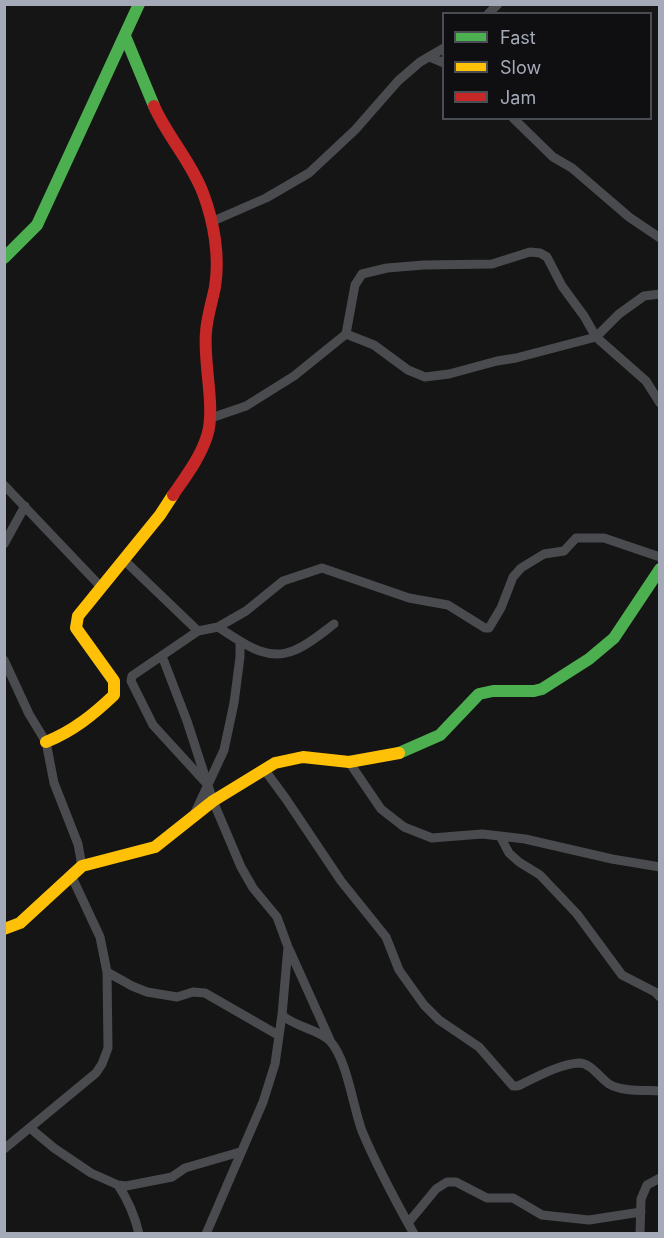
<!DOCTYPE html>
<style>
body{margin:0}
#map{position:relative;width:664px;height:1238px;overflow:hidden;background:#151515;font-family:Inter,sans-serif}
canvas{display:block}
.frame{position:absolute;inset:0;border:6px solid #a5aab8;pointer-events:none}
.legend{position:absolute;left:442px;top:12px;width:210px;height:108px;box-sizing:border-box;background:#0f0f11;border:2px solid #4b4d54;margin:0;padding:8px 10px;list-style:none;font-size:18px;color:#a5aab8}
.legend li{display:flex;align-items:center;gap:12px;height:30px}
.legend b{width:30px;border:2px solid #4b4d54}
</style>
<div id="map">
<canvas width="664" height="1238"></canvas>
<div class="frame"></div>
<ul class="legend">
<li><b style="height:8px;background:#4caf50"></b>Fast</li>
<li><b style="height:8px;background:#ffc107"></b>Slow</li>
<li><b style="height:8px;background:#c62828"></b>Jam</li>
</ul>
</div>
<script>
const ctx = document.querySelector('canvas').getContext('2d');
ctx.lineJoin = 'round';
function trace(path, color, width, dash) {
  ctx.strokeStyle = color;
  ctx.lineWidth = width;
  ctx.lineCap = dash ? 'butt' : 'round';
  ctx.setLineDash(dash || []);
  ctx.stroke(path);
}
const street = new Path2D(`
 M 488,14 L 498,4
 M 430,57 L 444,63
 M 513,118 L 553,157 L 572,168 L 629,217 L 660,238
 M 211,222 L 266,198 L 309,173 L 355,130 L 398,81 L 420,62 L 444,48
 M 346,334 L 374,345 L 408,370 L 425,377 L 449,374 L 497,361 L 516,358 L 596,337 L 619,314 L 644,296 L 660,294
 M 211,418 L 246,406 L 294,376 L 346,334 L 355,285 L 362,274 L 387,268 L 424,265 L 492,264 L 530,252 L 540,253 L 547,257 L 562,286 L 584,316 L 596,337 L 646,381 L 660,403
 M 4,485 L 102,588
 M 4,544 L 25,506
 M 124,560 L 198,631
 M 218,627 C 242,642 266,663 295,650 C 308,645 322,633 334,624
 M 162,656 L 187,721 L 213,801 L 241,867 L 253,888 L 277,917 L 288,947 L 282,1015 C 295,1027 320,1030 330,1041 C 347,1059 353,1107 362,1131 C 377,1167 395,1200 414,1234
 M 4,660 L 29,714 L 46,742 L 54,783 L 78,844 L 82,866
 M 349,762 L 381,809 L 404,827 L 432,838 L 482,834 L 500,836 L 525,839 L 612,859 L 660,867
 M 264,769 L 286,799 L 341,881 L 386,937 L 399,970 L 424,1005 L 439,1020 L 479,1047 L 513,1086 L 518,1086 C 535,1078 559,1064 579,1063 C 591,1063 600,1078 609,1084 C 622,1092 645,1090 660,1091
 M 207,784 L 153,725 L 131,681 L 132,676 L 198,631 L 218,627 L 246,611 L 283,581 L 322,568 L 409,598 L 448,605 L 485,628 L 489,628 L 501,608 L 513,577 L 521,568 L 544,554 L 564,551 L 576,538 L 604,538 L 660,557
 M 193,817 L 224,750 L 234,703 L 240,657 L 240,641
 M 500,836 L 509,853 L 519,862 L 540,875 L 577,914 L 622,975 L 655,992 L 660,997
 M 289,949 L 330,1040
 M 107,972 L 132,986 L 147,992 L 177,997 L 193,992 L 205,993 L 278,1035
 M 30,1128 L 54,1148 L 91,1173 L 118,1185 L 126,1186 L 172,1177 L 185,1168 L 240,1152
 M 4,1149 L 96,1073 L 102,1064 L 108,1048 L 107,972 L 100,937 L 71,875
 M 118,1185 C 128,1200 135,1216 139,1234
 M 408,1223 L 436,1189 L 447,1182 L 456,1182 L 487,1198 L 513,1198 L 542,1215 L 589,1220 L 641,1212
 M 206,1234 L 263,1102 L 275,1064 L 282,1015
 M 640,1234 L 641,1199 L 647,1185 L 660,1178`);
const fast = new Path2D(`
 M 125,36 L 154,106
 M 4,258 L 37,225 L 139,4
 M 399,753 L 440,735 L 479,694 L 493,691 L 534,691 L 542,689 L 589,659 L 614,638 L 660,569`);
const slow = new Path2D(`
 M 46,742 C 73,731 93,715 114,695 L 114,681 L 76,628 L 78,616 L 160,515 L 173,495
 M 4,929 L 20,923 L 82,866 L 155,847 L 213,801 L 275,763 L 303,757 L 349,762 L 399,753`);
const jam = new Path2D(`
 M 154,106 C 167,136 191,161 203,193 C 214,222 220,257 215,287 C 212,302 207,317 206,332 C 203,363 216,408 207,436 C 200,458 186,476 173,495`);
trace(street, '#494b4e', 9);
trace(fast, '#4caf50', 12);
trace(slow, '#ffc107', 12);
trace(jam, '#c62828', 12);
</script>
